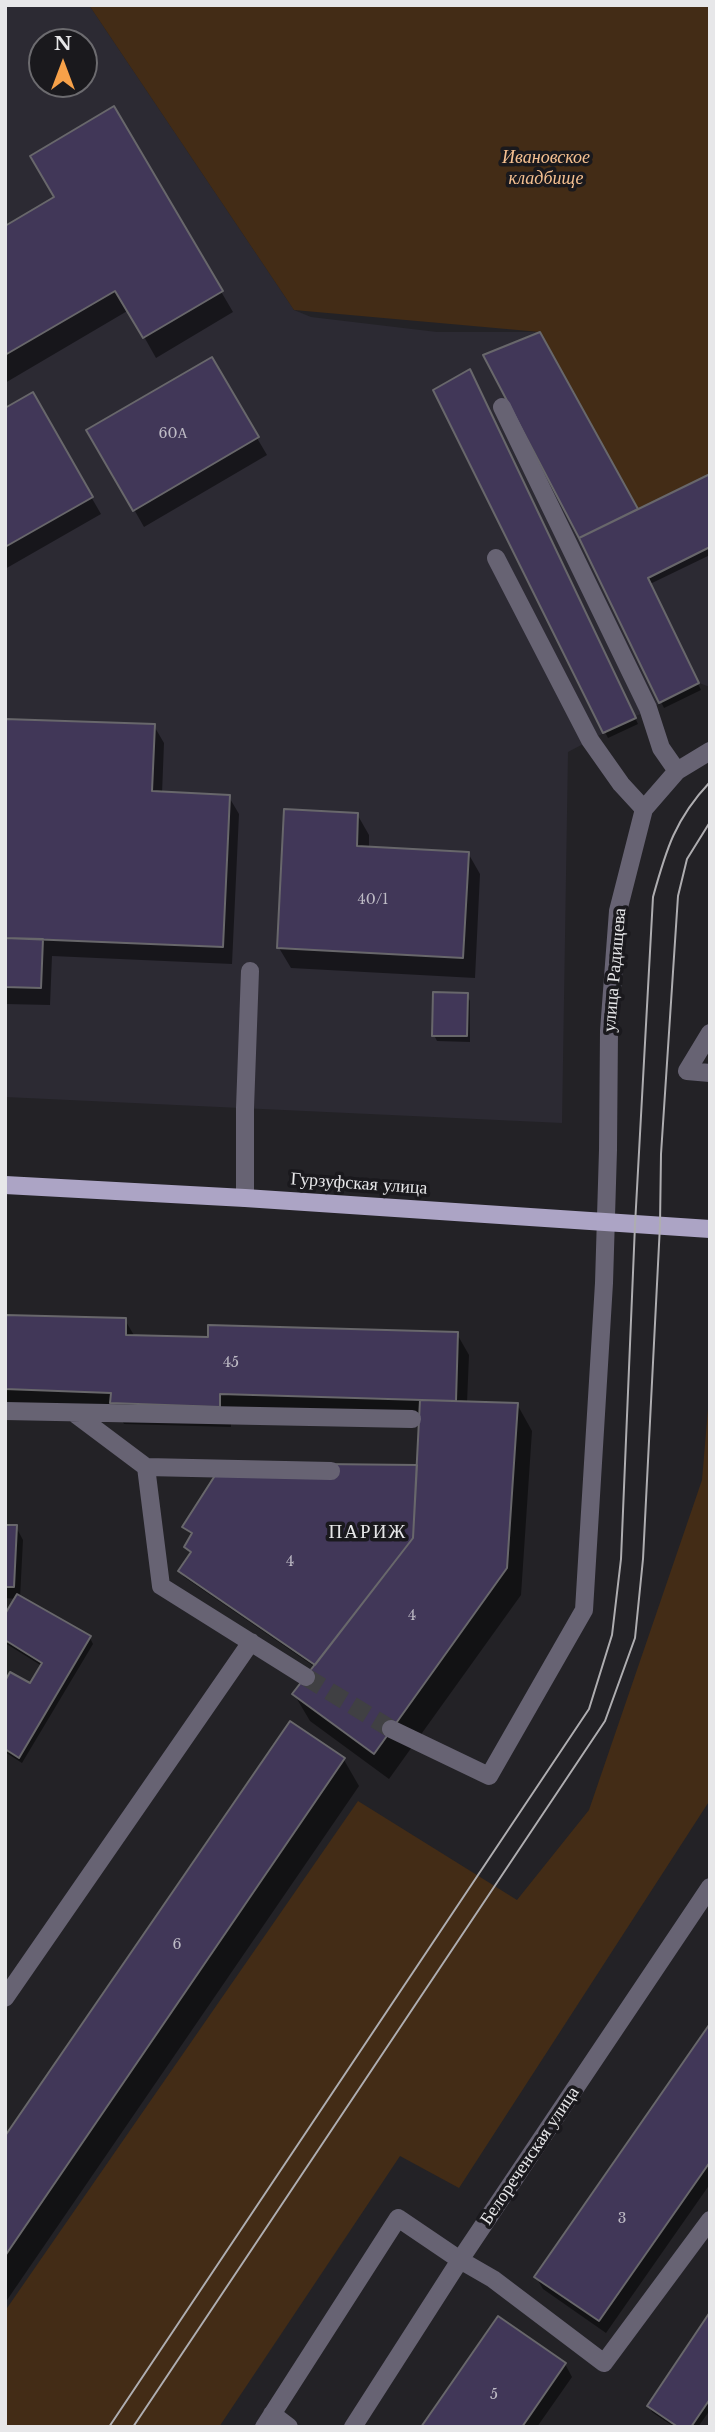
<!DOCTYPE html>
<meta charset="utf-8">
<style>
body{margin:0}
#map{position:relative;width:715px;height:2432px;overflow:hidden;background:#232226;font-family:"Libre Baskerville",serif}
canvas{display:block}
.frame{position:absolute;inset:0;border:7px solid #e7e7e9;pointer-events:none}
.north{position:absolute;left:28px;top:28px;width:70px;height:70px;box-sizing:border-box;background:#1a191d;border:2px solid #6c6b6f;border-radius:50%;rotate:0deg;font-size:19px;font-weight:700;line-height:28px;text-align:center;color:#e7e7e9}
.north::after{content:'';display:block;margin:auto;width:24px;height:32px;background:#f7a149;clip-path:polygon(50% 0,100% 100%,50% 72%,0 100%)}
</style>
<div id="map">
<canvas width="715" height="2432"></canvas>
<div class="frame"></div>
<div class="north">N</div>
</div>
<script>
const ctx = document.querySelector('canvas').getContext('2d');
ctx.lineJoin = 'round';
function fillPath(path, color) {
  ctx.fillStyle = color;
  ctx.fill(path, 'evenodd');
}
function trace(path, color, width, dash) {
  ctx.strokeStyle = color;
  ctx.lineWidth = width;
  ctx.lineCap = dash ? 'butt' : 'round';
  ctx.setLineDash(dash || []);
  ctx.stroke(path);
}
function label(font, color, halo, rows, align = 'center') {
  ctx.font = font + ' "Libre Baskerville",serif';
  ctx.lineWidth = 7;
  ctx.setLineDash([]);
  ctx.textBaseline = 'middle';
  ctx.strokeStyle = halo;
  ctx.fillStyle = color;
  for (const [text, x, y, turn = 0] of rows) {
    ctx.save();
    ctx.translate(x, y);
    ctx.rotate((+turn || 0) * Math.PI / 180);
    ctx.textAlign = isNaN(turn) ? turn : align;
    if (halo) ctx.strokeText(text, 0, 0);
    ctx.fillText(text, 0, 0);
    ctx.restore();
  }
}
const built = new Path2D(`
 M 5,5 L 89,5 L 294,310 L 311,317 L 437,332 L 540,332 L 710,474 L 710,687 L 699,683 L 568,752 L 562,1123 L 5,1097 ZM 42,42 L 84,42 L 84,84 L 42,84 Z`);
const green = new Path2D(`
 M 89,5 L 710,5 L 710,474 L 638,509 L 540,332 L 294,310 Z
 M 710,1385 L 710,1800 L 459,2188 L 400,2156 L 219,2427 L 5,2427 L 5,2311 L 358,1801 L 517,1900 L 589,1810 L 702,1480 Z`);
const shadow = new Path2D(`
 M 114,109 L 233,312 L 156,358 L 129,310 L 5,383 L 5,228 L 56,198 Z
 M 539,334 L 638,511 L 710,476 L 710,555 L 650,584 L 701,690 L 664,708 L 581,538 L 485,356 Z
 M 211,360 L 267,455 L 144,527 L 89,430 Z
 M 473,377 L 638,724 L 608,738 L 605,732 Z
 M 32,395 L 101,514 L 5,569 L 5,410 Z
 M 5,720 L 154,726 L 164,743 L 162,794 L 229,797 L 239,814 L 232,964 L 52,956 L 50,1005 L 5,1004 Z
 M 357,814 L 369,835 L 369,848 L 468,853 L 480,874 L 475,978 L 291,968 L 279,948 Z
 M 467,995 L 470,1001 L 470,1042 L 437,1041 L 434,1035 Z
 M 5,1316 L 125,1320 L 135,1337 L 209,1339 L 457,1334 L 469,1355 L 467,1403 L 517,1404 L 532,1431 L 521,1595 L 389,1779 L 310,1721 L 294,1694 L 315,1667 L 184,1577 L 180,1571 L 191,1555 L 186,1547 L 193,1536 L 184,1527 L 418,1469 L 421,1420 L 231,1414 L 231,1427 L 124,1424 L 118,1413 L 5,1409 Z
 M 5,1527 L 16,1527 L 23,1540 L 20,1598 L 90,1638 L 93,1644 L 22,1763 L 5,1752 L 5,1684 L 30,1686 L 42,1666 L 5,1643 L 5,1617 L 17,1599 L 5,1598 Z
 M 290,1723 L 344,1760 L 359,1786 L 5,2303 L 5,2139 Z
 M 710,2027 L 710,2184 L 606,2333 L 543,2289 L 536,2277 Z
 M 710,2315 L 710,2410 L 698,2427 L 674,2427 L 652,2412 L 649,2406 Z
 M 499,2318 L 565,2364 L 572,2377 L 537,2427 L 423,2427 Z`);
const building = new Path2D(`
 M 114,106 L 223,291 L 143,338 L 115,291 L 5,355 L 5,226 L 54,197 L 30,156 Z
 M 540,332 L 638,509 L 579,538 L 483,355 Z
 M 212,357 L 259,437 L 133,511 L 86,430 Z
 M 470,369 L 636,718 L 603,733 L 433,390 Z
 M 33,392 L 93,497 L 5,547 L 5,408 Z
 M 710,474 L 710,547 L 648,578 L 699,683 L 659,703 L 579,538 Z
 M 5,719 L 155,724 L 152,791 L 230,795 L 223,947 L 5,938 Z
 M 284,809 L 358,813 L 357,846 L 469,852 L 463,958 L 277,948 Z
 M 5,938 L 43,939 L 41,988 L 5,987 Z
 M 433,992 L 468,993 L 467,1036 L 432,1036 Z
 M 5,1315 L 126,1318 L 126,1335 L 208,1337 L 208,1325 L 458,1332 L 456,1401 L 220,1394 L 220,1407 L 110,1403 L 111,1393 L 5,1389 Z
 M 420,1400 L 518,1403 L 507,1568 L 374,1754 L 292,1694 L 413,1538 Z
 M 223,1463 L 417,1465 L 413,1538 L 315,1665 L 178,1571 L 191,1552 L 184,1547 L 192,1533 L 182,1527 Z
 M 5,1525 L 17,1525 L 14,1587 L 5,1587 Z
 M 17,1594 L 91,1636 L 19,1758 L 5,1749 L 5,1681 L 10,1672 L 30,1683 L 42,1663 L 5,1640 L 5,1614 Z
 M 290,1721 L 345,1758 L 5,2256 L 5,2136 Z
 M 709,2025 L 710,2162 L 599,2321 L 534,2277 Z
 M 710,2312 L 710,2399 L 691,2427 L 678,2427 L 647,2406 Z
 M 498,2316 L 566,2363 L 522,2427 L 421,2427 Z`);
const minorTunnel = new Path2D(`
 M 306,1677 L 391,1729`);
const minor = new Path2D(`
 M 502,407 L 648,708 L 661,748 L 677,771
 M 496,558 L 590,740 L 621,784 L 644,809
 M 710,1033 L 687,1071 L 710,1073
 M 245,1198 L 245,1108 L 250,971
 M 5,1411 L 412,1419
 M 74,1413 L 146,1467 L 331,1471
 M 146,1467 L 161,1586 L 306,1677
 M 391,1729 L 489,1776 L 584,1610 L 604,1283 L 608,1150 L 609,1031 L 618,911 L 644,809 L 677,771 L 710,751
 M 5,1998 L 251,1642
 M 272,2414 L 289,2427
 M 264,2427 L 398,2218 L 460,2260 L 493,2279 L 604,2363 L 710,2220
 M 353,2427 L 460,2260 L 710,1887`);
const major = new Path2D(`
 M 5,1185 L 245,1198 L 710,1229`);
const tram = new Path2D(`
 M 109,2427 L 589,1709 L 612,1635 L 621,1559 L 635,1225 L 653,897 C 666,850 675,819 710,782
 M 133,2427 L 605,1721 L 635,1638 L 643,1559 L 660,1225 L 661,1154 L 678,896 L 687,859 L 710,822`);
const numberNames = [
 ["60А",173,434],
 ["40/1",373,900],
 ["45",231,1363],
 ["4",290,1562],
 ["4",412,1616],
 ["6",177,1945],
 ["3",622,2219],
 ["5",494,2395]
];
const parkNames = [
 ["Ивановское",546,158],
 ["кладбище",546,179]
];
const streetNames = [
 ["улица Радищева",615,970,-85],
 ["Гурзуфская улица",359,1184,4],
 ["Белореченская улица",530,2156,-56]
];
const neighbourhoodNames = [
 ["ПАРИЖ",368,1533]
];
fillPath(built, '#2c2a33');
fillPath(green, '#432c16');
fillPath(shadow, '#0007');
fillPath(building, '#413758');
trace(building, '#68676b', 2);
trace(minorTunnel, '#404043', 18, [18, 9]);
trace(minor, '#676373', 18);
trace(major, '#aca4c5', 18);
trace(tram, '#aeadb0', 2);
label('14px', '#bebbc5', null, numberNames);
label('italic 18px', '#f5c091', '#1a191d', parkNames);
label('18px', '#e7e7e9', '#1a191d', streetNames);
ctx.letterSpacing = '2px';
label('19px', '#e7e7e9', '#1a191d', neighbourhoodNames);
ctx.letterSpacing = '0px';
</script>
